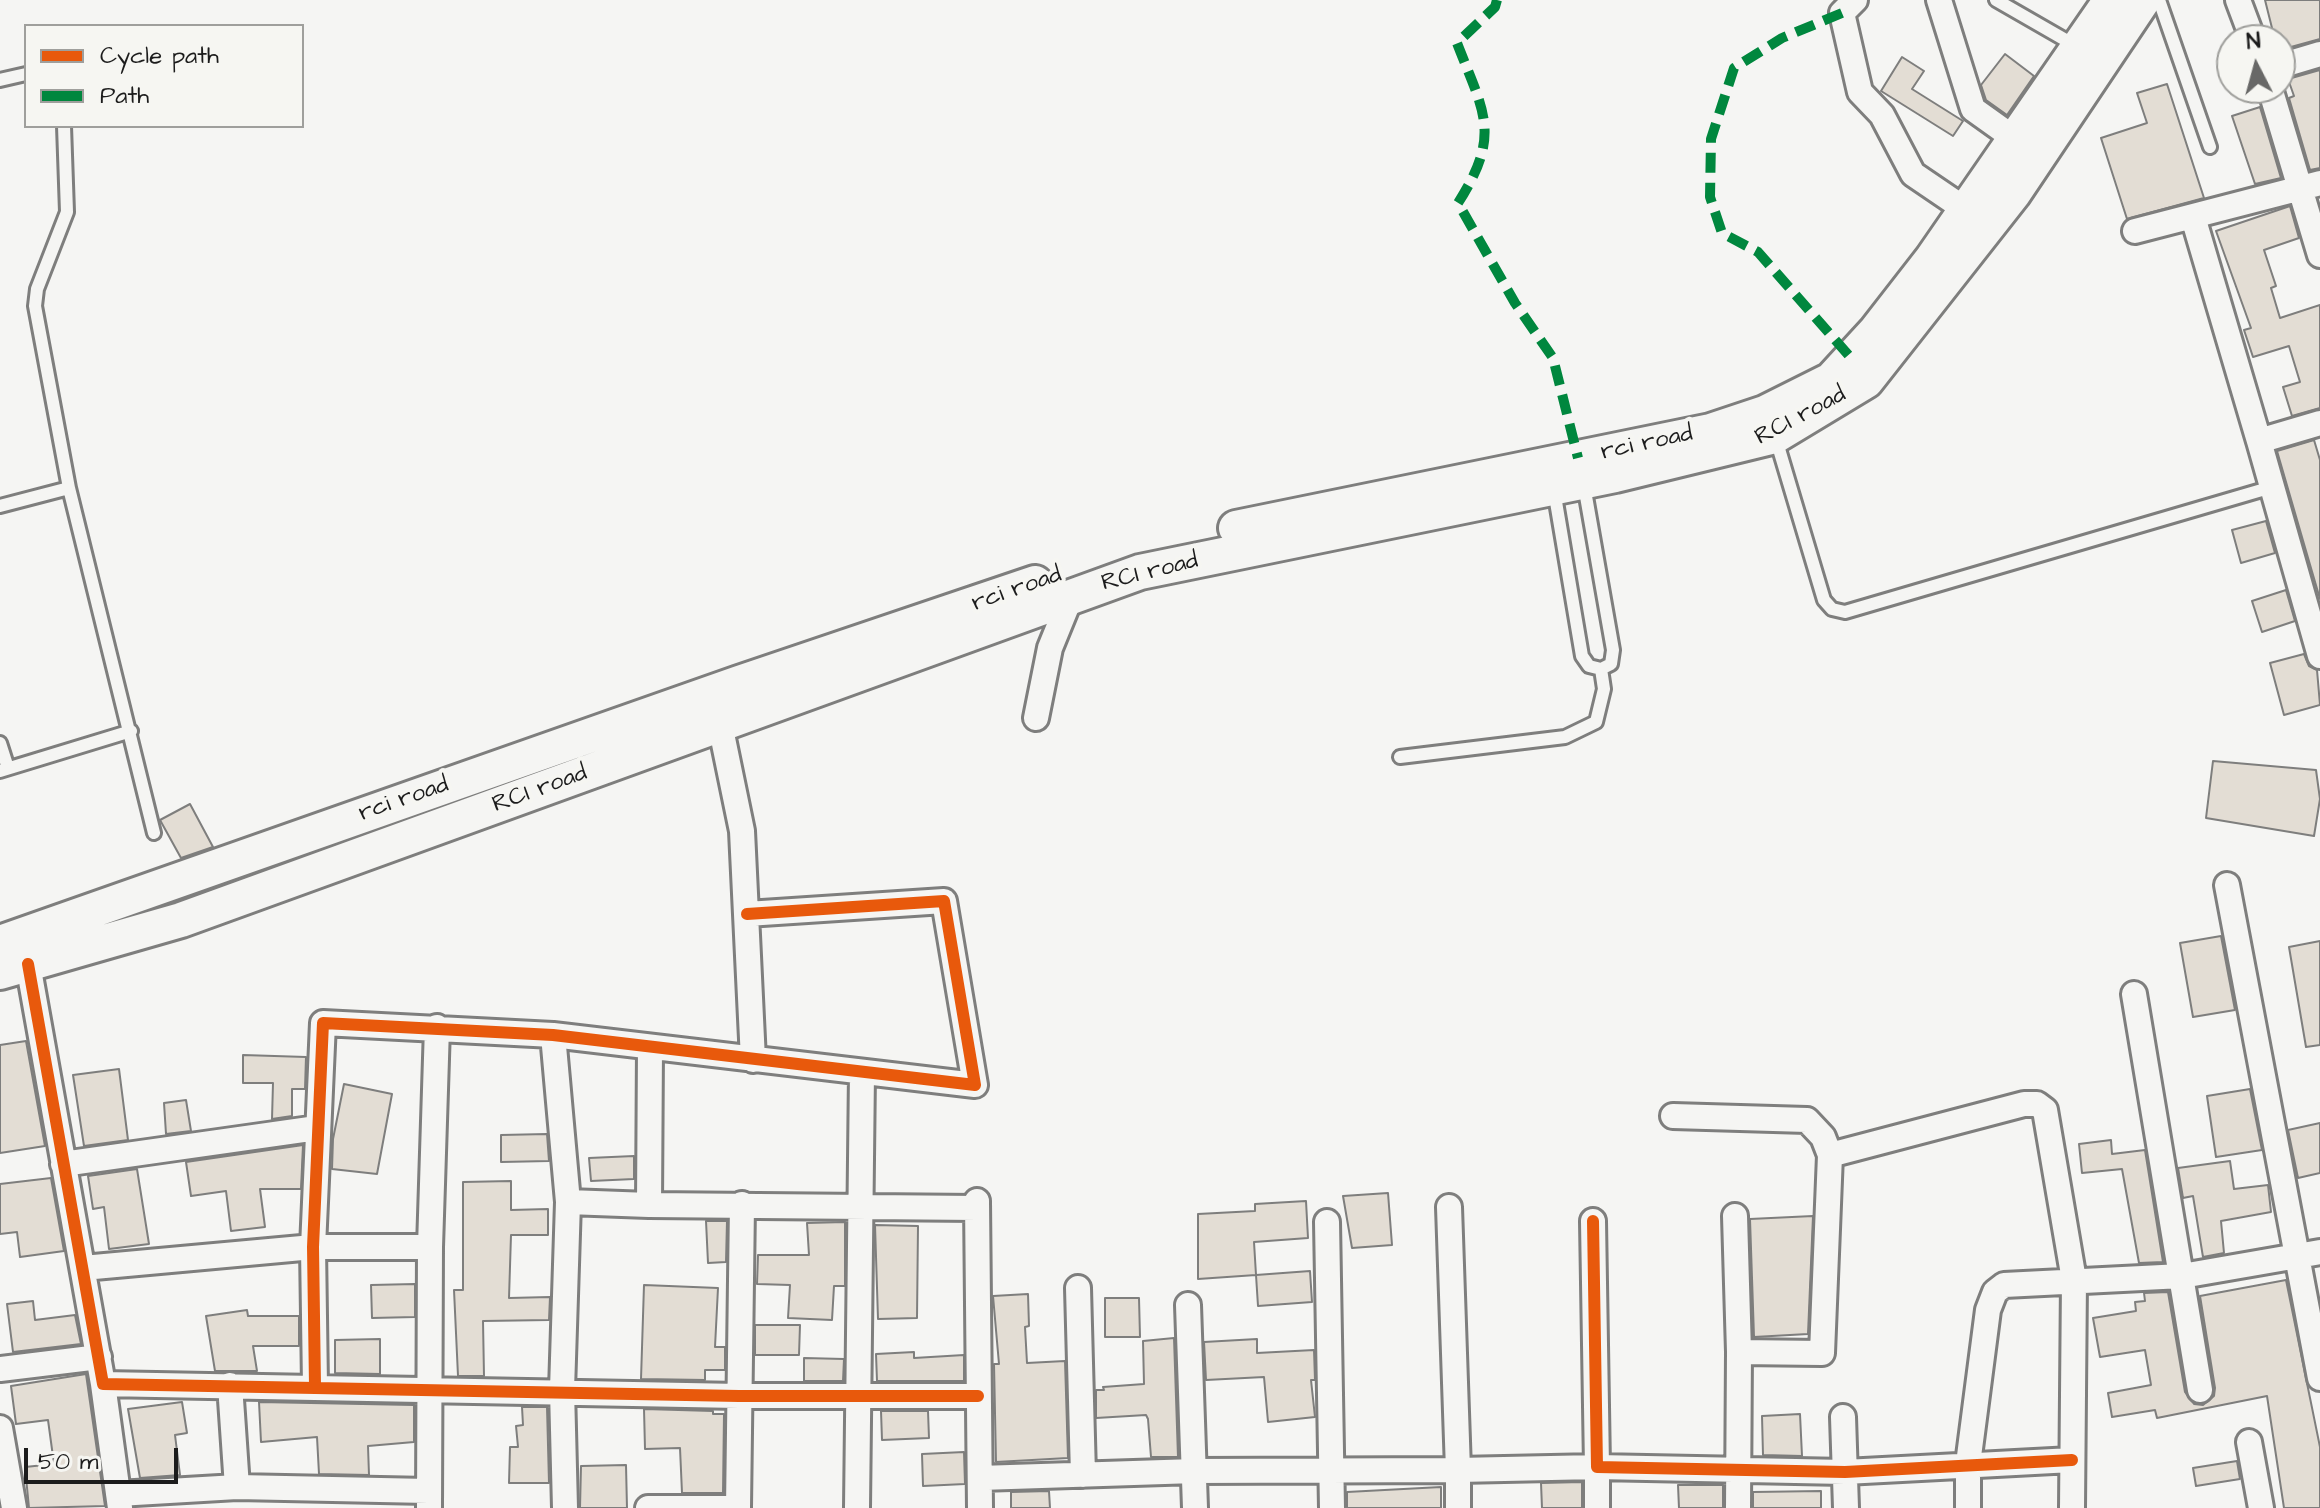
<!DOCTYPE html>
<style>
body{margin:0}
#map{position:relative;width:2320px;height:1508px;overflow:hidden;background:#f5f5f3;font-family:"Architects Daughter",sans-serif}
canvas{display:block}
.legend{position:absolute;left:24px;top:24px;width:280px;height:104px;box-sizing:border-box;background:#f6f6f2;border:2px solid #9f9f9c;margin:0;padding:10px 14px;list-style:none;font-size:24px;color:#1c1c1c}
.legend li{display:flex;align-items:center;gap:16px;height:40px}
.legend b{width:40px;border:2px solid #9f9f9c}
.north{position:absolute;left:2216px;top:24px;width:80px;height:80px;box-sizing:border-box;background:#f6f6f2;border:2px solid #9f9f9c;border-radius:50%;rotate:354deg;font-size:22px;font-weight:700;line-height:32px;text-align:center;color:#1c1c1c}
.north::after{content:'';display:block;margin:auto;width:28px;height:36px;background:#686867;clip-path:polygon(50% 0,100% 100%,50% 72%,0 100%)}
.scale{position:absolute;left:24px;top:1448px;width:154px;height:36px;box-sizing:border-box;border:4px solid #1c1c1c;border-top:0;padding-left:10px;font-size:24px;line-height:28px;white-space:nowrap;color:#1c1c1c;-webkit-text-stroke:6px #f6f6f2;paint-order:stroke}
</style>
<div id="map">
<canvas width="2320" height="1508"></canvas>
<ul class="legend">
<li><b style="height:10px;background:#e8590c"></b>Cycle path</li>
<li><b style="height:10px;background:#00873e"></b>Path</li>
</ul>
<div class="north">N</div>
<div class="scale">50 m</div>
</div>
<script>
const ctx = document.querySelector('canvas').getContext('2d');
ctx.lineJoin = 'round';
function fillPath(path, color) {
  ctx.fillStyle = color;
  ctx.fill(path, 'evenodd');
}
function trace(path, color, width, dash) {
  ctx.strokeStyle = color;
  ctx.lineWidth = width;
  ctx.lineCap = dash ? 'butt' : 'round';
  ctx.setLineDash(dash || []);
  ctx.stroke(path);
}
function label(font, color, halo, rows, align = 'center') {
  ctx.font = font + ' "Architects Daughter",sans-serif';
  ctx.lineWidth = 8;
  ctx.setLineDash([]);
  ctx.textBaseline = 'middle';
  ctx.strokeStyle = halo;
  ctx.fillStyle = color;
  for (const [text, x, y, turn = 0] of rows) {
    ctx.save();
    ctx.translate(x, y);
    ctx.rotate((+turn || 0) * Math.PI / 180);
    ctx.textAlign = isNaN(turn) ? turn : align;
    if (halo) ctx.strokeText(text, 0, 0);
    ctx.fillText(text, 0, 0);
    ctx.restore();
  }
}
const building = new Path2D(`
 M 2265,0 L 2320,0 L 2320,39 L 2280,50 L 2280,40 L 2275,40 Z
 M 2005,54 L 2034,76 L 2007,115 L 1986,100 L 1981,85 Z
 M 1902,57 L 1924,71 L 1912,89 L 1963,121 L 1953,136 L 1881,91 Z
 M 2320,70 L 2320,168 L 2310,170 L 2289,98 L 2294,96 L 2288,79 Z
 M 2167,84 L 2204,198 L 2127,219 L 2101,138 L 2147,123 L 2137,93 Z
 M 2260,107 L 2281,178 L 2255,184 L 2232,116 Z
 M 2290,206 L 2299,238 L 2264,250 L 2276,286 L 2271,288 L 2280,318 L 2320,305 L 2320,408 L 2292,416 L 2283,387 L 2300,382 L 2289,346 L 2253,357 L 2244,330 L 2251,328 L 2216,231 Z
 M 2314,440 L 2320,460 L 2320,599 L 2277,451 Z
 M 2266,521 L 2275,553 L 2241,563 L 2232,530 Z
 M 2286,590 L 2295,621 L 2262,632 L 2252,601 Z
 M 2304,654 L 2309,666 L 2317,670 L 2320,705 L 2284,715 L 2270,663 Z
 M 2213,761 L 2316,770 L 2320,799 L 2314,836 L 2206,818 Z
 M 190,804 L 213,847 L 181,858 L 160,820 Z
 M 2221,936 L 2235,1010 L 2193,1017 L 2180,943 Z
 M 2320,941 L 2320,1045 L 2306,1047 L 2289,947 Z
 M 26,1041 L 45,1146 L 0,1153 L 0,1045 Z
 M 243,1055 L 306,1057 L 305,1089 L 292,1089 L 292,1116 L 272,1119 L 273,1083 L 243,1083 Z
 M 119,1069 L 128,1140 L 84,1146 L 73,1075 Z
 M 344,1084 L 392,1094 L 377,1174 L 332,1169 L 333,1139 Z
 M 2250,1089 L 2262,1150 L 2216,1157 L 2207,1096 Z
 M 186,1100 L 191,1131 L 166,1134 L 164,1103 Z
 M 2320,1123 L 2320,1173 L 2298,1178 L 2288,1130 Z
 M 547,1134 L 549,1161 L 501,1162 L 501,1135 Z
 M 2111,1140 L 2112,1154 L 2145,1150 L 2163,1262 L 2139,1263 L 2122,1169 L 2082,1173 L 2079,1144 Z
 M 303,1145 L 301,1189 L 260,1189 L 265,1227 L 231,1231 L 226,1191 L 191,1196 L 186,1162 Z
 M 634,1156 L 634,1179 L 591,1181 L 589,1158 Z
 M 2230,1161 L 2234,1189 L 2268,1185 L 2271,1212 L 2221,1221 L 2224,1253 L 2203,1257 L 2193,1196 L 2183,1198 L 2178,1168 Z
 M 137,1169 L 149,1244 L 109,1249 L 104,1207 L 93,1209 L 88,1176 Z
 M 51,1178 L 64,1251 L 20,1257 L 17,1232 L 0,1234 L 0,1184 Z
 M 511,1181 L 511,1210 L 548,1209 L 548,1235 L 511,1235 L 509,1298 L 550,1297 L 549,1320 L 483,1321 L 484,1376 L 458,1376 L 454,1290 L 463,1290 L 463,1182 Z
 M 1388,1193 L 1392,1245 L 1352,1248 L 1343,1196 Z
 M 1306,1201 L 1308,1238 L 1254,1242 L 1256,1275 L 1198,1279 L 1198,1214 L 1255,1211 L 1255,1204 Z
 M 1813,1216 L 1808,1334 L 1754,1337 L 1750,1219 Z
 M 706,1221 L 727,1221 L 726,1262 L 708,1263 Z
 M 845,1222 L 845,1286 L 834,1286 L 832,1320 L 788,1318 L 790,1285 L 757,1284 L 758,1255 L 809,1255 L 807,1223 Z
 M 875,1225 L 918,1226 L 917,1318 L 878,1319 Z
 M 1310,1271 L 1312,1302 L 1258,1306 L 1256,1275 Z
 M 2286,1280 L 2320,1447 L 2320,1508 L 2284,1508 L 2267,1396 L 2157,1418 L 2155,1410 L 2112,1417 L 2108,1393 L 2151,1385 L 2145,1350 L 2100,1357 L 2093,1318 L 2136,1311 L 2135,1302 L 2145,1301 L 2144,1293 L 2168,1292 L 2185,1392 L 2194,1404 L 2203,1405 L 2214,1396 L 2215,1388 L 2200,1296 Z
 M 415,1284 L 415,1317 L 372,1318 L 371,1285 Z
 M 644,1285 L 718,1288 L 715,1347 L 725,1347 L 725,1370 L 705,1370 L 705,1380 L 641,1379 Z
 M 1028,1294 L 1029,1326 L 1025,1327 L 1027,1363 L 1065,1361 L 1068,1458 L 996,1462 L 994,1364 L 999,1364 L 993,1296 Z
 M 1105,1298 L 1139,1298 L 1140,1337 L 1105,1337 Z
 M 33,1301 L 35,1320 L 75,1315 L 81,1344 L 13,1352 L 7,1304 Z
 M 247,1310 L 248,1316 L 299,1316 L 299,1346 L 253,1346 L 257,1371 L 215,1371 L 206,1316 Z
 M 755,1325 L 800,1325 L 799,1355 L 755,1355 Z
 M 1174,1338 L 1178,1457 L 1151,1457 L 1148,1419 L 1146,1415 L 1096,1418 L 1096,1390 L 1104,1390 L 1103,1387 L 1144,1384 L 1143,1341 Z
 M 380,1339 L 380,1374 L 335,1373 L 335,1340 Z
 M 1257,1339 L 1257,1353 L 1314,1350 L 1315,1380 L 1311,1380 L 1315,1417 L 1268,1422 L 1264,1377 L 1206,1380 L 1204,1342 Z
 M 914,1352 L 914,1358 L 964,1355 L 964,1381 L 877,1381 L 876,1354 Z
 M 804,1358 L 844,1359 L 843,1381 L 804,1381 Z
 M 86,1374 L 105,1506 L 29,1508 L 25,1467 L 54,1464 L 48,1420 L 16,1424 L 11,1386 Z
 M 182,1402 L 187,1433 L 175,1435 L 180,1475 L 140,1478 L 128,1409 Z
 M 259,1402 L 414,1405 L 414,1442 L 368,1446 L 369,1475 L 319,1474 L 317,1437 L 261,1442 Z
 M 522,1407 L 547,1407 L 549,1483 L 509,1483 L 510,1447 L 518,1447 L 516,1426 L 523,1425 Z
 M 644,1409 L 713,1411 L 713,1414 L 724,1414 L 723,1493 L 682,1493 L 680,1448 L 645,1449 Z
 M 881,1411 L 928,1411 L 929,1438 L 882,1440 Z
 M 1800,1414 L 1802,1456 L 1763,1455 L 1762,1416 Z
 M 964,1452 L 965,1484 L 923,1486 L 922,1454 Z
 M 2237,1461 L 2240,1479 L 2196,1486 L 2193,1468 Z
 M 626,1465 L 627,1508 L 580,1508 L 581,1466 Z
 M 1582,1482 L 1582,1508 L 1542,1508 L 1541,1483 Z
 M 1678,1485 L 1723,1485 L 1723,1508 L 1679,1508 Z
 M 1441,1487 L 1441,1508 L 1347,1508 L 1347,1492 Z
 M 1049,1491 L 1050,1508 L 1011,1508 L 1011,1492 Z
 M 1821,1491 L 1821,1508 L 1753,1508 L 1753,1492 Z`);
const lane = new Path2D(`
 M 1996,0 L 2076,46
 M 2159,0 L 2210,147
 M 0,80 L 26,74
 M 64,126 L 67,212 L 37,289 L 35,306 L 69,488
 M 1776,439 L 1824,600 L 1832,609 L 1845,612 L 2272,487
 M 1554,490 L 1582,656 L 1589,666 L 1601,669 L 1611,664 L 1613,650 L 1584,485
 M 0,506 L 69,488 L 154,833
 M 0,743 L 8,768
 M 1400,757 L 1565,737 L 1596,722 L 1604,689 L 1601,669
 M 0,771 L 131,731`);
const street = new Path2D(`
 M 1855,0 L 1842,13 L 1860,92 L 1882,115 L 1913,174 L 1966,210
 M 1939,0 L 1973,109 L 2015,139
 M 2238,0 L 2253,40
 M 2280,66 L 2320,54
 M 2270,88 L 2320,255
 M 2193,217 L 2259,441 L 2320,423
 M 2135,231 L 2320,183
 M 2259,441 L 2320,656
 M 1036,718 L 1050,648 L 1072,594
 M 720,724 L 742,831 L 753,1060
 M 2227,885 L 2320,1378
 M 28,964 L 103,1384 L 739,1396 L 978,1396
 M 2134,994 L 2200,1390
 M 553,1035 L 568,1202 L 562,1390 L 565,1508
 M 1673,1116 L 1807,1120 L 1823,1137 L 1830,1155 L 1822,1353 L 1739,1352
 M 1830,1155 L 2024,1104 L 2037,1104 L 2045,1110 L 2074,1280 L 2072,1508
 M 63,1164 L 317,1128
 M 977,1201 L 980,1508
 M 568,1202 L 649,1205 L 650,1048
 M 649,1205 L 977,1208
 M 1449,1207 L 1458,1470 L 1597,1467 L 1597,1508
 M 1735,1216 L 1739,1352 L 1738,1508
 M 1593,1221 L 1597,1467 L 1845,1472 L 2072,1460
 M 1327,1222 L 1332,1508
 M 83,1268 L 313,1247 L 430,1247 L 437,1027
 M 1078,1288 L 1083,1475
 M 1188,1305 L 1195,1508
 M 0,1369 L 99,1357
 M 103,1384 L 120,1508
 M 230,1385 L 237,1487
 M 315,1386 L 313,1247 L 323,1023 L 553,1035 L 975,1085 L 944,901 L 747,914
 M 1843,1417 L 1846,1508
 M 0,1428 L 14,1508
 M 2249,1442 L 2261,1508
 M 980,1478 L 1195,1471 L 1458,1470 L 1458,1508
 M 118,1494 L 237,1487 L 428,1491
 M 429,1508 L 430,1247
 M 648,1508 L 738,1508
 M 738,1508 L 742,1204
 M 857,1508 L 862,1072
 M 1968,1508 L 1968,1464 L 1988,1310 L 1995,1292 L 2004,1285 L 2182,1276 L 2320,1252`);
const secondary = new Path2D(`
 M 1236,528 L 1711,431 L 1765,413 L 1831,380 L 1876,331 L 1932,259 L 2111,0
 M 0,943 L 739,683 L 1035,583
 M 0,972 L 181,920 L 1140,572 L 1615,475 L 1775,436 L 1866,381 L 2013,194 L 2143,0`);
const quiet = new Path2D(`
 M 1497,0 L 1495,7 L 1457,43 C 1484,113 1502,134 1458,203 L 1515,303 L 1553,358 L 1578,458
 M 1842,13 L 1782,38 L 1734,68 L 1711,139 L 1710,197 L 1722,233 L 1758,252 L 1851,358`);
const cycleway = new Path2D(`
 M 28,964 L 103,1384 L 739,1396 L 978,1396
 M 1593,1221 L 1597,1467 L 1845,1472 L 2072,1460
 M 315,1386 L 313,1247 L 323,1023 L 553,1035 L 975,1085 L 944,901 L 747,914`);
const streetNames = [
 ["RCI road",1801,417,-28],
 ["rci road",1647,444,-12],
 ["RCI road",1150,573,-14],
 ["rci road",1017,590,-19],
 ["RCI road",540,790,-20],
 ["rci road",404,800,-19]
];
fillPath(building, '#e3ddd4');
trace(building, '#7e7e7d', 2);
trace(lane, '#7e7e7d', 18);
trace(street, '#7e7e7d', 30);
trace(secondary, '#7e7e7d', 40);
trace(lane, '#f5f5f3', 12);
trace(street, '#f5f5f3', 24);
trace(secondary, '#f5f5f3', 34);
trace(quiet, '#00873e', 10, [20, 10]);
trace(cycleway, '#e8590c', 12);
label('24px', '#1c1c1c', '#f6f6f2', streetNames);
</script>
